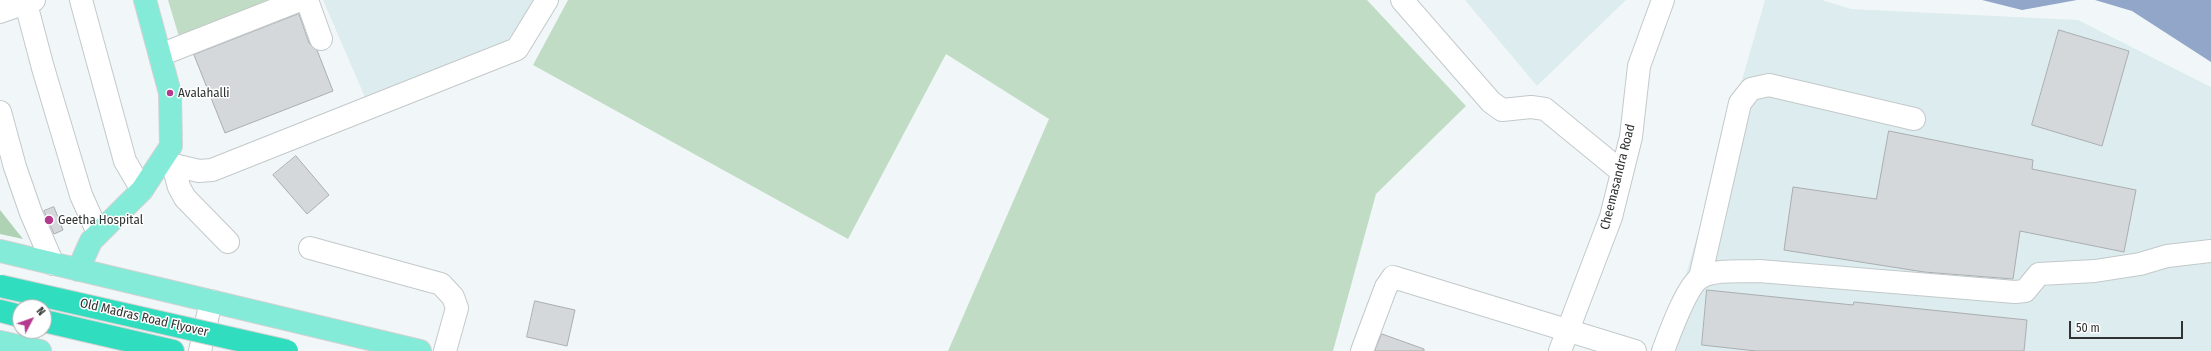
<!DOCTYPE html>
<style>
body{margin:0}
#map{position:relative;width:2211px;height:351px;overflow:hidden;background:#f1f7f8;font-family:"Fira Sans Condensed",sans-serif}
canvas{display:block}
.north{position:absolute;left:12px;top:299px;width:40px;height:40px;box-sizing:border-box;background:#fff;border:1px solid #adadad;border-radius:50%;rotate:49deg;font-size:11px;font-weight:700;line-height:16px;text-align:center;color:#313333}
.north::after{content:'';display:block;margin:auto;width:14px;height:18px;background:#b33a8d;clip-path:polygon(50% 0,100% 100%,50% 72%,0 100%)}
.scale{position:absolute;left:2069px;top:321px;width:114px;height:18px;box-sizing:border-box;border:2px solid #313333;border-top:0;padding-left:5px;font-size:12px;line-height:14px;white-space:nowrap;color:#313333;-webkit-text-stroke:3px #fff;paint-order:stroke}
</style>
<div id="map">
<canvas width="2211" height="351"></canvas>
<div class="north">N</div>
<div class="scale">50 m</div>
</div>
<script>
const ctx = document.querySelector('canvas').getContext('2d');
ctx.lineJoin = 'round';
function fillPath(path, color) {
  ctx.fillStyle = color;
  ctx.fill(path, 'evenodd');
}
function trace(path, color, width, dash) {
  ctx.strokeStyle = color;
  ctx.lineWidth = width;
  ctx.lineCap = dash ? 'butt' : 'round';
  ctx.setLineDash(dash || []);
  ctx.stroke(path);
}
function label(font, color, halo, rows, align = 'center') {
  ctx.font = font + ' "Fira Sans Condensed",sans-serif';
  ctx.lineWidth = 3;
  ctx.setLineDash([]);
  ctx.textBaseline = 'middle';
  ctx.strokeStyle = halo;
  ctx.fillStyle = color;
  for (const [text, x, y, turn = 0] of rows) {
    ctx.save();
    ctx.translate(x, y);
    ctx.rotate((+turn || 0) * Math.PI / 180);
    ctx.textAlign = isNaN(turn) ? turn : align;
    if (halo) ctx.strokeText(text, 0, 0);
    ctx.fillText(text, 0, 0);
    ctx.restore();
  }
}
const built = new Path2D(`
 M 323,0 L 538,0 L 506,42 L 367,102 Z
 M 1465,0 L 1626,0 L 1537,86 Z
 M 1765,0 L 1822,0 L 1851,9 L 2078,20 L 2211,87 L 2211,351 L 1664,351 Z`);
const green = new Path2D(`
 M 168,0 L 282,0 L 180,40 Z
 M 568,0 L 1367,0 L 1466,106 L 1376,194 L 1333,351 L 948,351 L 1049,119 L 946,54 L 848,239 L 533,65 Z`);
const forest = new Path2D(`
 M 0,210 L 23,239 L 0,234 Z`);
const water = new Path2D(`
 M 1982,0 L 2077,0 L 2022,10 Z
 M 2095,0 L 2211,0 L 2211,62 L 2132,11 Z`);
const building = new Path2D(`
 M 299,14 L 309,43 L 317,50 L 333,91 L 225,133 L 194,55 Z
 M 2059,30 L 2129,51 L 2102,146 L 2032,125 Z
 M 1889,131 L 2033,160 L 2032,169 L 2136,190 L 2124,252 L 2020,231 L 2013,279 L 1924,272 L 1784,250 L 1793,187 L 1876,199 Z
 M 296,156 L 329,195 L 307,214 L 273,175 Z
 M 54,207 L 63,230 L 54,234 L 44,211 Z
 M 1707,290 L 1853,305 L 1854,302 L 2027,320 L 2024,351 L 1756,351 L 1702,345 Z
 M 535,301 L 575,310 L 567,346 L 527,337 Z
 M 1382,334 L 1424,349 L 1424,351 L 1375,351 Z`);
const minor = new Path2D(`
 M 25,0 L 43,68 L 81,195 L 98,233
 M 81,0 L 125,161 L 142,190
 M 307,0 L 321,39
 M 1402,0 L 1491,102 L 1502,110 L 1531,107 L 1545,109 L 1622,172
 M 0,12 L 34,0
 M 160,55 L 300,0
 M 0,112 L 15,167 L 31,213 L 53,264
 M 161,162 L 199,171 L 212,170 L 517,49 L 547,0
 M 173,165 L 179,187 L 185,198 L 228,242
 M 310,248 L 441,284 L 453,297 L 457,308 L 445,351
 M 1700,278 L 1740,103 L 1751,89 L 1769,85 L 1914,119
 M 200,351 L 211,301
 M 1362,351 L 1386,287 L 1393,277 L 1635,351
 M 1560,351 L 1611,217 L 1631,137 L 1639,66 L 1663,0
 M 1663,351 C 1669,335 1687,285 1701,277 C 1717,269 1741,272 1759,271 L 2015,292 L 2025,291 L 2039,274 L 2095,271 L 2140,264 L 2167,256 L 2211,251`);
const major = new Path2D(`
 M 0,251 L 420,351
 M 78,270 L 91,241 L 142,190 L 171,146 L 170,93 L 145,0
 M 0,342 L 40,351`);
const highway = new Path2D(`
 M 0,311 L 20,316
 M 44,321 L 173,351`);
const highwayBridge = new Path2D(`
 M 0,286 L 287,351`);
const markers = [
 [170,93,4,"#b33a8d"],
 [49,220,5,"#b33a8d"]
];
const poiNames = [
 ["Avalahalli",178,93],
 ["Geetha Hospital",58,220]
];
const streetNames = [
 ["Cheemasandra Road",1618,177,-76],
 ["Old Madras Road Flyover",144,318,13]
];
fillPath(built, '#ddecee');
fillPath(green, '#c1dcc5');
fillPath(forest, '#afd1b4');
fillPath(water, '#91a6c8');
fillPath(building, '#d4d8db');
trace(building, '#aaaeb1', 1);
trace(minor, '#c3c9ca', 24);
trace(major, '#d2d2d2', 24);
trace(highway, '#d2d2d2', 24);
trace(minor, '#fff', 22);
trace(major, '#83ebd8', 22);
trace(highway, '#30ddbe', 22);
trace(highwayBridge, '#d2d2d2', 24, []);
trace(highwayBridge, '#30ddbe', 22);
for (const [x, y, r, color] of markers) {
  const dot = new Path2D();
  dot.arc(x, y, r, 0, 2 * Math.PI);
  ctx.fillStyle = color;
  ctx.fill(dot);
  trace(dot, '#fff', 1.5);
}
label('13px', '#313333', '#fff', poiNames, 'left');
label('13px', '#313333', '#fff', streetNames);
</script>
